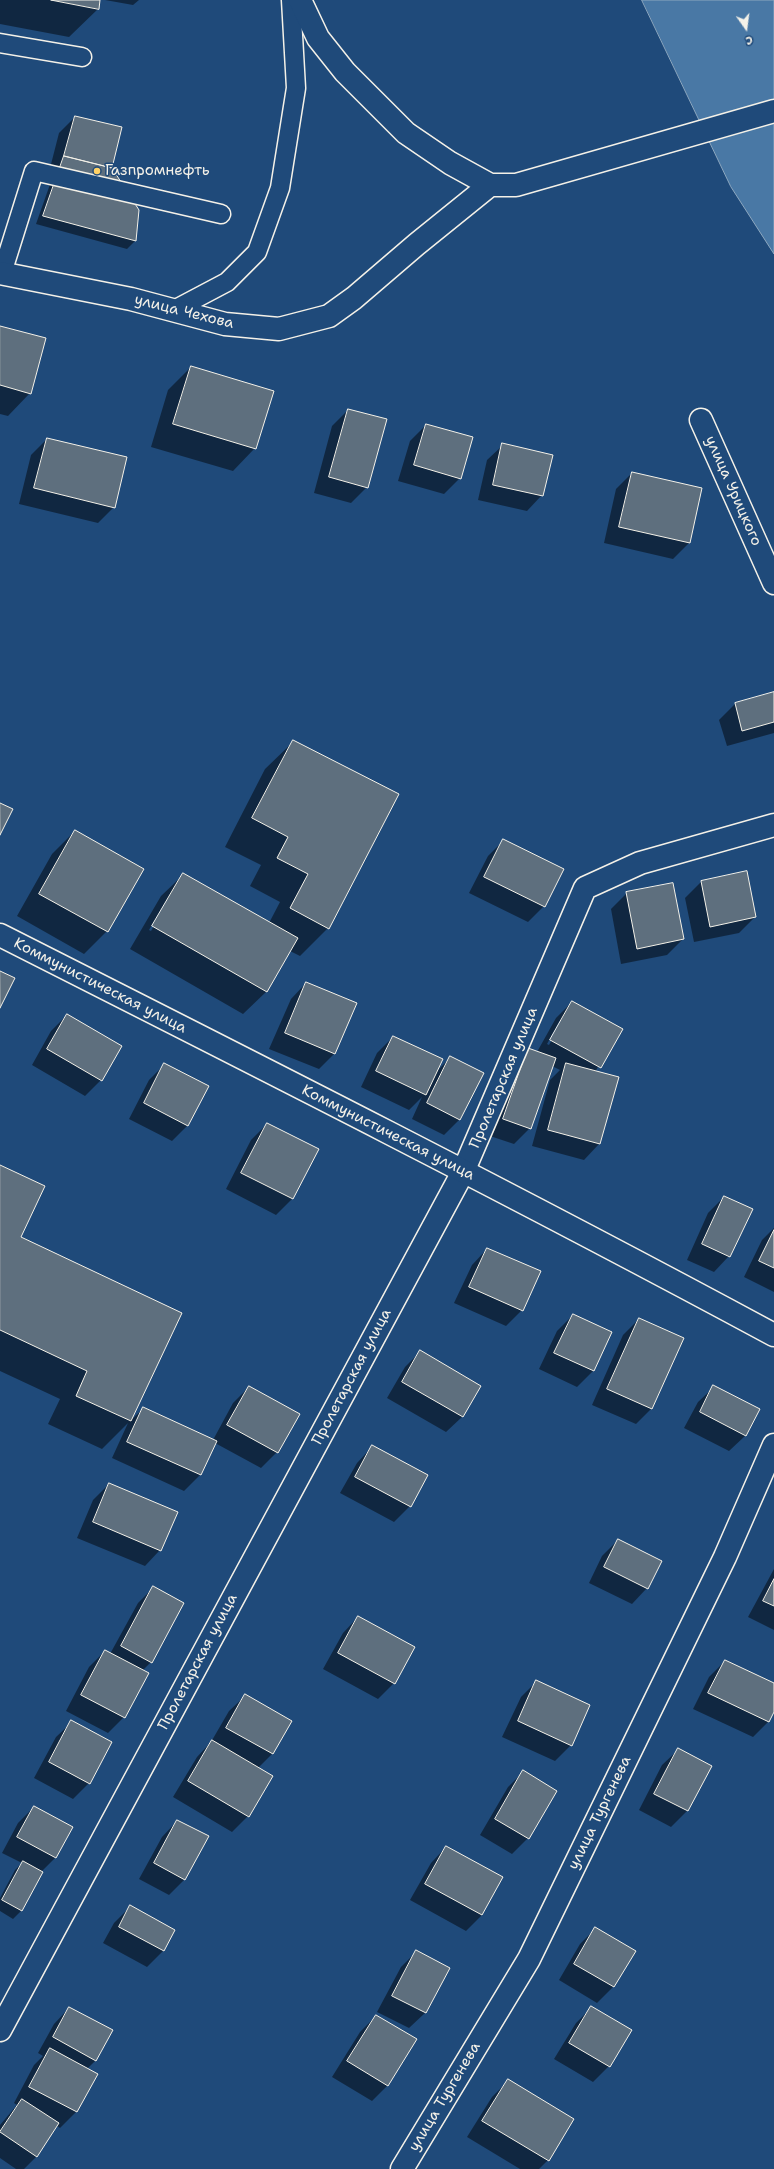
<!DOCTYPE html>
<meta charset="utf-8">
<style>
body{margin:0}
#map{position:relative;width:774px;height:2169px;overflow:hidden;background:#1f4a7a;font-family:"Shantell Sans",sans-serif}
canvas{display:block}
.north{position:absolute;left:726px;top:8px;width:40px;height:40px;-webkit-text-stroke:3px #1f4a7a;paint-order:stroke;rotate:166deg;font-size:11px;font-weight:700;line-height:16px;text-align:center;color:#f4f1e8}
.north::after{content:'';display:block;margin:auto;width:14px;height:18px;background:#f4f1e8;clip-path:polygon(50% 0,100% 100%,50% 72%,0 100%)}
</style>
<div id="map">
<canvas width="774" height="2169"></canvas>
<div class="north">С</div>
</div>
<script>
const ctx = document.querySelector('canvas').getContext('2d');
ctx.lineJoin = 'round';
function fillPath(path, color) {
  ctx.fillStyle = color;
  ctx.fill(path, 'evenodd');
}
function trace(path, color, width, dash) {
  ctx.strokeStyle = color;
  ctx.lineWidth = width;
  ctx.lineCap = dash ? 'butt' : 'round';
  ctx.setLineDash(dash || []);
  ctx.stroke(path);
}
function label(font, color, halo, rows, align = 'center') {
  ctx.font = font + ' "Shantell Sans",sans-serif';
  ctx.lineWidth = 3;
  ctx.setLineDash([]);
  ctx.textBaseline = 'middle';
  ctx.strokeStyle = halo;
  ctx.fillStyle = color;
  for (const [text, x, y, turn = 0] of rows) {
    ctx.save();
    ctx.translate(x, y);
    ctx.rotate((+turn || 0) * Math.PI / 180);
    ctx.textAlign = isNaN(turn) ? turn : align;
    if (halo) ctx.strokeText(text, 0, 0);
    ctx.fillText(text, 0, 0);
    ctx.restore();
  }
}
const water = new Path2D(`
 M 642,0 L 774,0 L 774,254 L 731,187 Z`);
const shadow = new Path2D(`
 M 0,0 L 99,0 L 98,9 L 69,37 L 0,24 Z
 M 105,0 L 139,0 L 133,5 Z
 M 75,117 L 138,210 L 135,241 L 127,249 L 36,224 L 54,173 L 49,172 L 59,133 Z
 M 0,327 L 30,393 L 8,416 L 0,414 Z
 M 191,367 L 255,448 L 233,471 L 151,447 L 168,390 Z
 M 348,410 L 367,487 L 351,503 L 314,493 L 332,426 Z
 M 426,425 L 460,478 L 444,494 L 398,481 L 410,441 Z
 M 47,439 L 114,507 L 98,523 L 19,504 L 31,455 Z
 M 503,445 L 542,495 L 527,511 L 478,500 L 487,460 Z
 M 632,473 L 701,489 L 689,543 L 673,559 L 604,543 L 616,489 Z
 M 774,693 L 774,733 L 727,746 L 719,720 L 735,704 Z
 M 294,741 L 328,928 L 300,956 L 290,951 L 266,992 L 243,1014 L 130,949 L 161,896 L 184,874 L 269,923 L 280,902 L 250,886 L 261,865 L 225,847 L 265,769 ZM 167,899 L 169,899 L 151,931 L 149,930 Z
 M 75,831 L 107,931 L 84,954 L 17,916 L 52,854 Z
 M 504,840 L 544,906 L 528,922 L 469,893 L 488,856 Z
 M 746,873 L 755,917 L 739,933 L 694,942 L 685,898 L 701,882 Z
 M 627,893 L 683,939 L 667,955 L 621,964 L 611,909 Z
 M 306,983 L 335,1053 L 319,1069 L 269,1049 L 291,999 Z
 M 572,1002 L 621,1029 L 595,1072 L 617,1078 L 599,1144 L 584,1160 L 532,1146 L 550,1080 L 560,1070 L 552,1066 L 530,1128 L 514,1144 L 487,1135 L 512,1065 L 528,1049 L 537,1052 L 556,1018 ZM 560,1020 L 563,1020 L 549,1045 L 547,1044 Z
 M 67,1015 L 101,1080 L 85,1096 L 32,1065 L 51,1031 Z
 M 393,1037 L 436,1072 L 450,1058 L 460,1119 L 444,1135 L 412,1119 L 422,1097 L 409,1110 L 361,1087 L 377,1053 Z
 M 165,1064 L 188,1125 L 172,1141 L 129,1119 L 149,1080 Z
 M 267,1124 L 317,1150 L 292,1199 L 276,1215 L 226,1189 L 251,1140 Z
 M 0,1166 L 19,1238 L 181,1314 L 130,1421 L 144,1408 L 213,1440 L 233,1403 L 249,1387 L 277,1452 L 261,1468 L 215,1443 L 200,1475 L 184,1491 L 112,1458 L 128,1423 L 102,1449 L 48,1424 L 60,1399 L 0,1371 Z
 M 724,1197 L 729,1256 L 714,1272 L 687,1260 L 708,1213 Z
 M 774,1228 L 774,1292 L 744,1277 L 762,1240 Z
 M 487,1249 L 522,1310 L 506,1326 L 454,1303 L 472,1265 Z
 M 573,1315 L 611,1332 L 593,1371 L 577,1387 L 539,1369 L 557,1331 Z
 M 639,1319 L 652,1408 L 636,1424 L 592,1405 L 623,1335 Z
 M 421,1351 L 480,1386 L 462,1417 L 446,1432 L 387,1398 L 405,1367 Z
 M 714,1387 L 758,1409 L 745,1436 L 729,1451 L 684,1428 L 698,1402 Z
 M 372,1447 L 410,1506 L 394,1522 L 340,1493 L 357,1463 Z
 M 109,1484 L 160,1550 L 145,1566 L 77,1538 L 93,1500 Z
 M 618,1540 L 647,1588 L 632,1604 L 589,1583 L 602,1556 Z
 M 774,1569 L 774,1630 L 748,1617 Z
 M 154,1587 L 183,1603 L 151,1662 L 142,1671 L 148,1674 L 124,1717 L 108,1733 L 66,1711 L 89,1667 L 105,1651 L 110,1654 L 138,1603 Z
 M 358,1617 L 394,1683 L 378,1699 L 323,1669 L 343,1633 Z
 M 725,1661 L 774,1684 L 774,1710 L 768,1722 L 753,1737 L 693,1709 L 709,1677 Z
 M 537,1681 L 571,1745 L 555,1761 L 502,1737 L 521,1697 Z
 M 245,1696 L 291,1721 L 272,1754 L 258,1768 L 248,1816 L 232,1832 L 173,1797 L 197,1757 L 211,1742 L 229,1711 Z
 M 72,1722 L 89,1783 L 73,1799 L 34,1778 L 56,1737 Z
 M 678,1750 L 710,1766 L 687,1811 L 671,1827 L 639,1810 L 662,1765 Z
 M 523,1772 L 528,1838 L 512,1854 L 480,1835 L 508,1787 Z
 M 34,1807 L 56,1857 L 41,1872 L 21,1911 L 13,1919 L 0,1911 L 0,1898 L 15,1870 L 22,1863 L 2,1853 L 18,1823 Z
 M 177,1821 L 185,1879 L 169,1895 L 139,1879 L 162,1837 Z
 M 446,1847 L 482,1915 L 466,1931 L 410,1900 L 431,1863 Z
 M 130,1907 L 174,1930 L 163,1951 L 147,1967 L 103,1943 L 114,1923 Z
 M 596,1928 L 634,1951 L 613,1987 L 597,2003 L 559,1980 L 580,1944 Z
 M 417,1951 L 425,2013 L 409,2028 L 377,2012 L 401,1967 Z
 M 69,2008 L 96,2060 L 87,2069 L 96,2074 L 76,2112 L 60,2128 L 57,2126 L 37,2156 L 24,2169 L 16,2169 L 0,2158 L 0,2125 L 17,2105 L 14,2103 L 34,2065 L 43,2056 L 38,2053 L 54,2024 Z
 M 591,2008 L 609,2066 L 593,2082 L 554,2059 L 576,2023 Z
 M 376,2016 L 388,2085 L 372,2101 L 332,2077 L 360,2032 Z
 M 508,2081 L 548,2160 L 539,2169 L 520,2169 L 467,2137 L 492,2097 Z`);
const building = new Path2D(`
 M 51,0 L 100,0 L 99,9 Z
 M 75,116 L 122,127 L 112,168 L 64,156 Z
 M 64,156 L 112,168 L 139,210 L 136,241 L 43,216 Z
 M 0,326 L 46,338 L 31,394 L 0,385 Z
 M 191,366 L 274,391 L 256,449 L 173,424 Z
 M 348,409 L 387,419 L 368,488 L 329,477 Z
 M 426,424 L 473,437 L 461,479 L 414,465 Z
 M 47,438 L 127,457 L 115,508 L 34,488 Z
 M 502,443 L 553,455 L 543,496 L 493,485 Z
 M 632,472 L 702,488 L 690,543 L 619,527 Z
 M 774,692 L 774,722 L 742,731 L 735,703 Z
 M 293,740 L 399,794 L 329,929 L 290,908 L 308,874 L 277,858 L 288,837 L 252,818 Z
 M 0,803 L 13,809 L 0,835 Z
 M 75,830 L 144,869 L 108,932 L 39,894 Z
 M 503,839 L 564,869 L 545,907 L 484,877 Z
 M 747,871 L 756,917 L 710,927 L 701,881 Z
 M 183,873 L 298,938 L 267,992 L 152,926 Z
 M 673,883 L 684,939 L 637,949 L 626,892 Z
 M 0,971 L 15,978 L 0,1008 Z
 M 306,982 L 357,1003 L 335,1054 L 285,1033 Z
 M 572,1001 L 623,1029 L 601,1068 L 550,1040 Z
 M 67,1014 L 122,1046 L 102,1081 L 47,1049 Z
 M 393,1036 L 443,1059 L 426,1095 L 376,1071 Z
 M 528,1048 L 556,1058 L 531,1129 L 503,1119 Z
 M 450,1056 L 484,1073 L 460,1120 L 427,1103 Z
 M 164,1063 L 209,1086 L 188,1126 L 144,1103 Z
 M 566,1063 L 619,1077 L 600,1144 L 548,1130 Z
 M 267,1123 L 319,1149 L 293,1199 L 241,1173 Z
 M 0,1165 L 45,1186 L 21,1237 L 182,1313 L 131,1421 L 76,1396 L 87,1371 L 0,1330 Z
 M 724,1196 L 753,1209 L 730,1257 L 702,1244 Z
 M 774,1230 L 774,1268 L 759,1261 Z
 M 487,1248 L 541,1271 L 523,1311 L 469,1287 Z
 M 573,1314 L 612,1332 L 594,1371 L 554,1353 Z
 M 639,1318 L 684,1338 L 652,1409 L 607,1389 Z
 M 420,1350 L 481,1386 L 463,1417 L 402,1382 Z
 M 713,1385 L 760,1409 L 746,1436 L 700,1412 Z
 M 249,1386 L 300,1414 L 278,1453 L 227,1425 Z
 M 143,1407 L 217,1441 L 201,1475 L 127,1442 Z
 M 372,1445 L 428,1475 L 411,1507 L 355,1477 Z
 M 109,1483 L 178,1512 L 161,1551 L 93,1522 Z
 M 618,1539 L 662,1561 L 648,1589 L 604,1567 Z
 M 774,1579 L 774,1606 L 763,1601 Z
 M 153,1586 L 184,1603 L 152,1663 L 121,1646 Z
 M 358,1616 L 415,1647 L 395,1684 L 338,1653 Z
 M 105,1650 L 149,1673 L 125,1718 L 81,1695 Z
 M 725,1660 L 774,1683 L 774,1712 L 769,1722 L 708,1693 Z
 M 536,1680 L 590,1705 L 572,1746 L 518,1721 Z
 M 245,1694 L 292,1721 L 273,1754 L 226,1728 Z
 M 71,1720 L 112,1742 L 90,1784 L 49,1762 Z
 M 212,1740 L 273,1776 L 249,1817 L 188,1781 Z
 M 678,1748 L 712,1766 L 688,1811 L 654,1794 Z
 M 523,1770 L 557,1791 L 529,1839 L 495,1819 Z
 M 34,1806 L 73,1827 L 56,1858 L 17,1837 Z
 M 177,1820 L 209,1836 L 185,1880 L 154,1863 Z
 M 446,1846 L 503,1877 L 482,1915 L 425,1884 Z
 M 23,1861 L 43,1872 L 22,1911 L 2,1900 Z
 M 130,1905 L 175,1930 L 164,1951 L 119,1927 Z
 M 595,1927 L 636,1951 L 614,1987 L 574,1964 Z
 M 416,1950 L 450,1968 L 426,2013 L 392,1996 Z
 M 591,2006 L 632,2030 L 610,2067 L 569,2043 Z
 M 69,2007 L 113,2030 L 96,2061 L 53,2037 Z
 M 376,2015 L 417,2039 L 388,2086 L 347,2061 Z
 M 50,2048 L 98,2074 L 77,2112 L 29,2087 Z
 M 508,2079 L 574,2119 L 549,2161 L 482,2121 Z
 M 22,2099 L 59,2123 L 37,2157 L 0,2132 Z`);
const lane = new Path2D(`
 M 0,43 L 82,57
 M 2,273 L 34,171 L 221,214
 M 174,310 L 227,282 L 257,252 L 280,188 L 296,88 L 291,0`);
const street = new Path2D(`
 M 701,420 L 774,583
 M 0,2030 L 463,1172 L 585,888 L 640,863 L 774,825
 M 402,2169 L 529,1959 L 725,1557 L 774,1445`);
const secondary = new Path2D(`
 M 300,0 L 318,38 L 345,72 L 406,133 L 450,163 L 490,185 L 516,185 L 774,111
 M 0,273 L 131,299 L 225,324 L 279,329 L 329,316 L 354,298 L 417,244 L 490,185
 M 0,935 C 259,1066 518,1197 774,1335`);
const markers = [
 [97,171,4,"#ffd166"]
];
const poiNames = [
 ["Газпромнефть",105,171]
];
const streetNames = [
 ["улица Чехова",184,312,14],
 ["улица Урицкого",733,491,66],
 ["Коммунистическая улица",100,986,27],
 ["Пролетарская улица",504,1078,-67],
 ["Коммунистическая улица",388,1133,27],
 ["Пролетарская улица",352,1377,-62],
 ["Пролетарская улица",198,1662,-62],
 ["улица Тургенева",600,1813,-64],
 ["улица Тургенева",445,2097,-59]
];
fillPath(water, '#4978a5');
trace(water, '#8da8c0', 1);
fillPath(shadow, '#0007');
fillPath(building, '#5e6f7e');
trace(building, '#f4f1e8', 1);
trace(lane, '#f4f1e8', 21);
trace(street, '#f4f1e8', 25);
trace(secondary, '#f4f1e8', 25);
trace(lane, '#1f4a7a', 18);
trace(street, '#1f4a7a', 22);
trace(secondary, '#1f4a7a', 22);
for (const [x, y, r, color] of markers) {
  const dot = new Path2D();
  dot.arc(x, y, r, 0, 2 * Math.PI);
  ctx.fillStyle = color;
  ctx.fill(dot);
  trace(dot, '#1f4a7a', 1.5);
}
label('15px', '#f4f1e8', '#1f4a7a', poiNames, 'left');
label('15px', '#f4f1e8', '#1f4a7a', streetNames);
</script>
